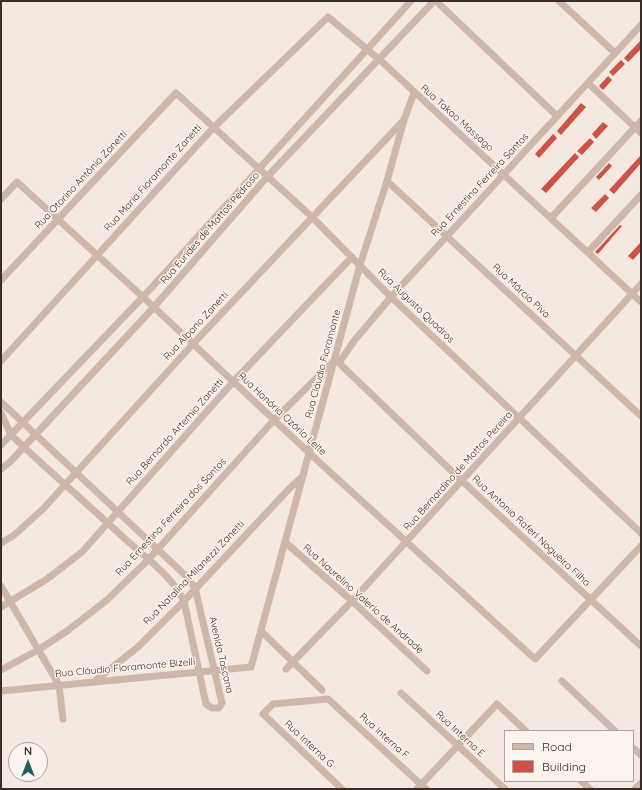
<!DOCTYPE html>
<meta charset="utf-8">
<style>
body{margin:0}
#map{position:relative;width:642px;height:790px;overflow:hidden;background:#f5e8e0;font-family:Quicksand,sans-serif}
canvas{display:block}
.frame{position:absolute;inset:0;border:2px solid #3b2d2a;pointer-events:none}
.legend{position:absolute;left:504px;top:730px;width:130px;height:52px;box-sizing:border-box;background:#fbf3ed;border:1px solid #aea49f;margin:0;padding:5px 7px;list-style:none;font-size:12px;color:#3b2d2a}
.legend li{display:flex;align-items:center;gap:8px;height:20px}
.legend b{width:20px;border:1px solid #aea49f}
.north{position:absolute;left:8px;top:742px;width:40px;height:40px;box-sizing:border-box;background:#fbf3ed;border:1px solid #aea49f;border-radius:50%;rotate:0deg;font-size:11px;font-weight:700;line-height:16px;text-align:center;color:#3b2d2a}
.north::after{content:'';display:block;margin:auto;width:14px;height:18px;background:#1d605b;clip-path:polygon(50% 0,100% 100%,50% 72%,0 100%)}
</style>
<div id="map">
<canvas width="642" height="790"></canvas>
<div class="frame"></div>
<ul class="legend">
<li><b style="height:5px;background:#ceb6aa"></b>Road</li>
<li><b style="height:11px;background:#cc5346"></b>Building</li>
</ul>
<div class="north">N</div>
</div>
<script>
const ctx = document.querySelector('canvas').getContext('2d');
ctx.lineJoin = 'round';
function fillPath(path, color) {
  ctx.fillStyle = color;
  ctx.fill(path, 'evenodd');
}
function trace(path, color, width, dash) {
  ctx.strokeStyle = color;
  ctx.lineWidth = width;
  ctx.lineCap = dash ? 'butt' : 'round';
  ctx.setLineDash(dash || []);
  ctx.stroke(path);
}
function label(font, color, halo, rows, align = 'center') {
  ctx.font = font + ' Quicksand,sans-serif';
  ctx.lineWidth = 3;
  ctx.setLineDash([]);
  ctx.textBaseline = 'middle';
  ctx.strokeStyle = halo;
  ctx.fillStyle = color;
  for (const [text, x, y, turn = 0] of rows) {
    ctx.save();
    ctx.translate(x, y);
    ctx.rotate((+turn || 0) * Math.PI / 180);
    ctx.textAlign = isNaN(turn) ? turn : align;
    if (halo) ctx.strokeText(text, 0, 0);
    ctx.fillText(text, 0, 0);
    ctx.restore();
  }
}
const building = new Path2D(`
 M 641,40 L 641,49 L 628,62 L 624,58 Z
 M 621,60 L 625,64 L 613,76 L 609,72 Z
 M 608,76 L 612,80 L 603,90 L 599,86 Z
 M 581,103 L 586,107 L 561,135 L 557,131 Z
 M 603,122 L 608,126 L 596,139 L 592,134 Z
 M 553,134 L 557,138 L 539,158 L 535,154 Z
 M 590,138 L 594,142 L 582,155 L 577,151 Z
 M 575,153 L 579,157 L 546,193 L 541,189 Z
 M 641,155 L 641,163 L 614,194 L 609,190 Z
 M 609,163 L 612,166 L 599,180 L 596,177 Z
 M 605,194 L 609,198 L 596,212 L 591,208 Z
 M 620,225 L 622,226 L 598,254 L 595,252 Z
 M 641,242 L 641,251 L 633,260 L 628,256 Z`);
const minor = new Path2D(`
 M 436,1 L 557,116
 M 559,1 L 615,53
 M 588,83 L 641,133
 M 387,181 L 641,416
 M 1,199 L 17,182 L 143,297 L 319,462 L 535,659 L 641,546
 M 551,218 L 641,121
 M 588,252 L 641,195
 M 1,280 L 176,93 L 312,217 L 391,297 L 641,533
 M 1,361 L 213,128 L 328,17 L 380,60 L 641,302
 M 339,363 L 354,341 L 391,297 L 641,25
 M 1,402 L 186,576 L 195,588 L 222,703 L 219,708 L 212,708 L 206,704 L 184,601 C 171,575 145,557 123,537 C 86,503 48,470 11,435 L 1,413
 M 1,445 L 143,297 L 411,1
 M 1,469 L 10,462 L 154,307 L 267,177 L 434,1
 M 285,542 L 352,601 L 427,671
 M 1,543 L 13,536 L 43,509 L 192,345 L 403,121
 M 1,586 L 59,685 L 63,719
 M 1,607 L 47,579 L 82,552 L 233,382 L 352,257
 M 261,631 L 322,690
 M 286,669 L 352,601 L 641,284
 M 1,670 L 38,650 L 67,631 L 107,600 L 148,560 L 274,420 L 334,361 L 339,363 L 462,481 L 641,646
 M 96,680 L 138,647 L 184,601 L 289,489 L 303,476
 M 562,681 L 615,731
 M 1,691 L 251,667 L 360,265 L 387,181 L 404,120 L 414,93
 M 401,693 L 505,789
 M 633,748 L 641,755
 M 581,781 L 590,789
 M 342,789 L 263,714 L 273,704 L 328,699 L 426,789
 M 417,789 L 497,704 L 526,731
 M 635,789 L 641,783`);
const streetNames = [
 ["Rua Takao Massago",457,118,42],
 ["Rua Maria Fioramonte Zanetti",153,178,-48],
 ["Rua Otorino Antônio Zanetti",81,180,-47],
 ["Rua Ernestina Ferreira Santos",480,185,-47],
 ["Rua Eurídes de Mattos Pedroso",210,228,-49],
 ["Rua Márcio Piva",521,291,43],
 ["Rua Augusto Quadros",416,306,44],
 ["Rua Albano Zanetti",196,326,-47],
 ["Rua Cláudio Fioramonte",323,364,-75],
 ["Rua Honória Ozório Leite",282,414,43],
 ["Rua Bernardo Artemio Zanetti",175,432,-48],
 ["Rua Bernardino de Mattos Pereira",458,471,-48],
 ["Rua Ernestina Ferreira dos Santos",171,517,-47],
 ["Rua Antonio Raferl Nogueira Filho",531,531,43],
 ["Rua Natalina Milanezzi Zanetti",194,573,-46],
 ["Rua Naurelino Valerio de Andrade",363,599,42],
 ["Avenida Toscana",221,655,77],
 ["Rua Cláudio Fioramonte Bizelli",125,668,-5],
 ["Rua Interna E",460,734,43],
 ["Rua Interna F",384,736,42],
 ["Rua Interna G",309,744,43]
];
fillPath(building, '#cc5346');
trace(minor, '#ceb6aa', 7);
label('10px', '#3b2d2a', '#fbf3ed', streetNames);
</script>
